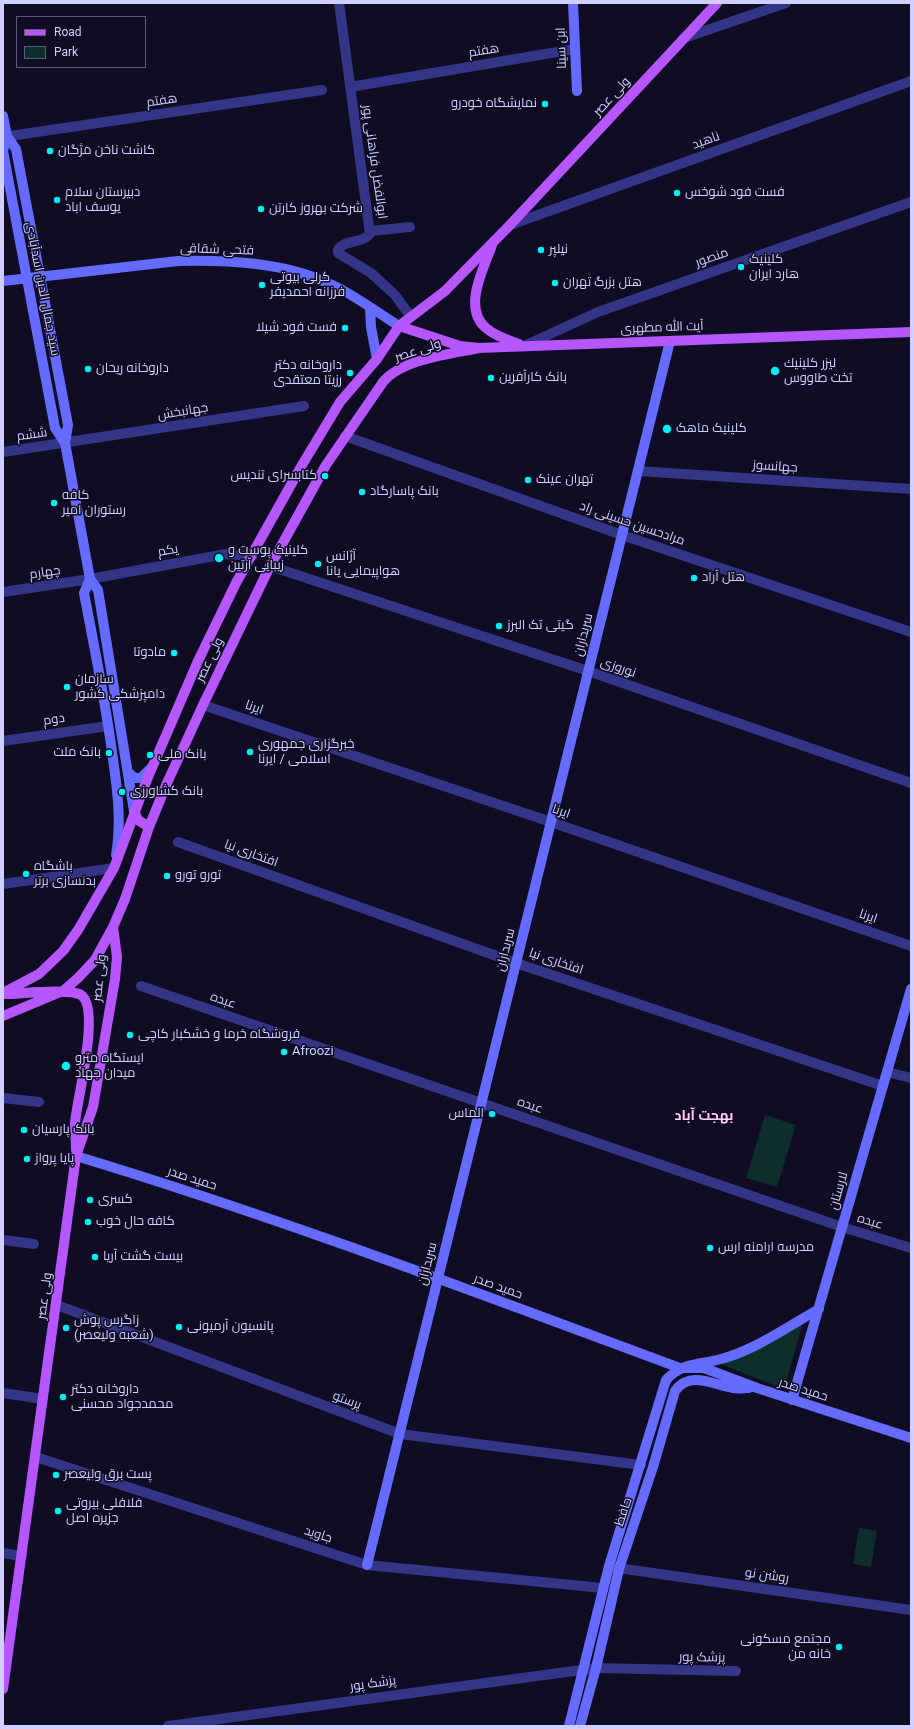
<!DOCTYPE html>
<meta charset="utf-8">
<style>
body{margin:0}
#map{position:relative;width:914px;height:1729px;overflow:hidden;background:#0f0c24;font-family:Roboto,sans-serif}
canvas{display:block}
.frame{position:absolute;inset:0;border:4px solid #d1cfff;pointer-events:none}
.legend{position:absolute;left:16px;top:16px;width:130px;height:52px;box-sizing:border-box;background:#0f0c24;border:1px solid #5d5a7c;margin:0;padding:5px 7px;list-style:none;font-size:12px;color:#d1cfff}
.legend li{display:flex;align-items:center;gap:8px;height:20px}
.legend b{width:20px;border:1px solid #5d5a7c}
</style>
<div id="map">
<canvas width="914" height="1729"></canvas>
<div class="frame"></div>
<ul class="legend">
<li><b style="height:5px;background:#b656ff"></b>Road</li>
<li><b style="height:11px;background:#0f2e2b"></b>Park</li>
</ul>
</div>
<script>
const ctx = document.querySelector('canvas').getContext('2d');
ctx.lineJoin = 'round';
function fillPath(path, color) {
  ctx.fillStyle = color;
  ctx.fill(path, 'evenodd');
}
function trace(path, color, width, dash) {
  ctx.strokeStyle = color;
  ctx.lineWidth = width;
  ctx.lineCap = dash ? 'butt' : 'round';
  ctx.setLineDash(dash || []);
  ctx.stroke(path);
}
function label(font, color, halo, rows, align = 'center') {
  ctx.font = font + ' Roboto,Cairo,sans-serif';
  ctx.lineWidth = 3;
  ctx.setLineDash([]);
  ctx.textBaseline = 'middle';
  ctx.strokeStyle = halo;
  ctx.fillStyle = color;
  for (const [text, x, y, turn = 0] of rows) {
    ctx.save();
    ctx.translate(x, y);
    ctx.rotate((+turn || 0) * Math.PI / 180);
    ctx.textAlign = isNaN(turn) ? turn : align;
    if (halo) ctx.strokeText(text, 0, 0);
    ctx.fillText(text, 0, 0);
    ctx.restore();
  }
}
const green = new Path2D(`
 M 765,1115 L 796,1125 L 777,1187 L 746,1178 Z
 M 804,1318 L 784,1389 L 720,1364 L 761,1347 Z
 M 859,1528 L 877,1531 L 871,1567 L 853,1564 Z`);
const street = new Path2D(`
 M 339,3 L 370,234 C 362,244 346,239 338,249 L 338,253 L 371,273 L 395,295 L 411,317
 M 684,38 L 786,3
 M 350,87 L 575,49
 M 3,137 L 322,90
 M 510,225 L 911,81
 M 370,231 L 410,227
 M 524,346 L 598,312 L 911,202
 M 345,436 L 622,535 L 911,632
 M 3,452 L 304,406
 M 638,471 L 911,489
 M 270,566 L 588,671 L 911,783
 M 3,592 L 90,579 L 226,554 L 252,556
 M 203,705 L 551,822 L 911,946
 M 3,741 L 108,726
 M 178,842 L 516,963 L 883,1086
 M 3,884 L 114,868
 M 141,986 L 842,1227 L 911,1248
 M 887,1072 L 911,1078
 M 3,1098 L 39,1102
 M 3,1240 L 34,1244
 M 57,1305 L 400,1434 L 641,1465
 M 3,1393 L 43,1399
 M 36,1457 L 367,1565 L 603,1588
 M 3,1553 L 22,1556
 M 611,1567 L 911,1610
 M 168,1726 L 596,1668 L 736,1671`);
const secondary = new Path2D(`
 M 573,3 L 577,91
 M 3,116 L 7,136 L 3,151 L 55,428 L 65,443
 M 7,136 L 16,149 L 68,425 L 65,443 L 90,579 L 98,590 L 134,811
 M 3,281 L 178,261 C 228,260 282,262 328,283 C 354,294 376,312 399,326
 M 370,308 L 371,327 L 377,359
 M 90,579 L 84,593 C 94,646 105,699 112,752 C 117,787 122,820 116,855
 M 129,773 L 135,778 L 141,778 L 151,768
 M 76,1156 C 281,1218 480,1294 680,1368 L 704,1368 L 757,1388 L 911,1438
 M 792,1400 L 911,989
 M 367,1565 L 670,341
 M 569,1726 L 609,1566 L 666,1380 C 682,1363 696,1365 717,1360 C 752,1352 787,1327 819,1309
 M 580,1726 L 596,1668 L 619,1569 L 653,1467 L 675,1391 C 690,1370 713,1385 733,1388 C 738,1389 744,1388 749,1388`);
const primary = new Path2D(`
 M 492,245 C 484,268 462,308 486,328 C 495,336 508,340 519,344
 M 399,326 L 460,346 L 479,348 L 911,332
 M 134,811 L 138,820 L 149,827
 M 3,993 L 39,974 L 63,951 L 78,930 L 114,868 L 148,777 L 198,661 L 236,583 L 302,465 L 340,402 L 377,359 L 399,326 L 445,291 L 510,225 L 717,3
 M 5,994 C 19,994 70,988 81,995 C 101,1008 77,1099 75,1123 C 75,1132 76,1141 76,1150
 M 3,1016 L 63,991 L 78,978 L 95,960 L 113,927 L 125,899 L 149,827 L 167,783 L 203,705 L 270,566 L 326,465 L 383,382 C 402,359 451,354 479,348
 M 3,1689 L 76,1156 L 93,1107 L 115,979 L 117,957 L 113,927`);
const markers = [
 [545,104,4,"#00f0fa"],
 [50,151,4,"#00f0fa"],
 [677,193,4,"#00f0fa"],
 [57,200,4,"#00f0fa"],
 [261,209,4,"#00f0fa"],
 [541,250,4,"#00f0fa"],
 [741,267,4,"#00f0fa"],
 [555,283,4,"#00f0fa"],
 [262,285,4,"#00f0fa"],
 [345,328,4,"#00f0fa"],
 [88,369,4,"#00f0fa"],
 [775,371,5,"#00f0fa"],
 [350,373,4,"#00f0fa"],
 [491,378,4,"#00f0fa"],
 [667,429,5,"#00f0fa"],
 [325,476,4,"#00f0fa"],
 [528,480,4,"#00f0fa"],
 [362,492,4,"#00f0fa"],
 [54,503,4,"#00f0fa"],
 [219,558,5,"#00f0fa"],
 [318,564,4,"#00f0fa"],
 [694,578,4,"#00f0fa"],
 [499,626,4,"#00f0fa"],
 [174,653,4,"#00f0fa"],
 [67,687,4,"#00f0fa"],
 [250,752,4,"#00f0fa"],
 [109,753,4,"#00f0fa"],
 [150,755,4,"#00f0fa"],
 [122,792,4,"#00f0fa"],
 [26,874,4,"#00f0fa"],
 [167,876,4,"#00f0fa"],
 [130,1035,4,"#00f0fa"],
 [284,1052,4,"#00f0fa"],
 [66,1066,5,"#00f0fa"],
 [492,1114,4,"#00f0fa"],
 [24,1130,4,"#00f0fa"],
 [27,1159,4,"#00f0fa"],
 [90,1200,4,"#00f0fa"],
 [88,1222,4,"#00f0fa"],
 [710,1248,4,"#00f0fa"],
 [95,1257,4,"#00f0fa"],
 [179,1327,4,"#00f0fa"],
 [66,1328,4,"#00f0fa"],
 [63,1397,4,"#00f0fa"],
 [56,1475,4,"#00f0fa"],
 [58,1511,4,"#00f0fa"],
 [839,1647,4,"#00f0fa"]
];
const streetNames = [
 ["ابن سینا",562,48,-92],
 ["هفتم",484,51,-9],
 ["ولی عصر",612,97,-47],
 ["هفتم",162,101,-8],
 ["ناهید",706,141,-20],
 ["ابوالفضل فراهانی پور",374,162,82],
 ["فتحی شقاقی",217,250,2],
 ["منصور",712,258,-19],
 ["سید جمال الدین اسدآبادی",42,289,79],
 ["آیت الله مطهری",662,328,-2],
 ["ولی عصر",418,351,-18],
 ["جهانبخش",183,412,-9],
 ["ششم",32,435,-8],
 ["جهانسوز",775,467,4],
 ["مرادحسین حسینی راد",632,524,19],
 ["یکم",168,551,-10],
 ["چهارم",45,573,-8],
 ["سربداران",584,635,-76],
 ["ولی عصر",210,660,-64],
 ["نوروزی",618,668,19],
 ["ايرنا",254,708,19],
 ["دوم",54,720,-8],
 ["ايرنا",561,812,19],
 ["افتخاری نیا",251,854,20],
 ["ايرنا",868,917,19],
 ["سربداران",506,950,-76],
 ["افتخاری نیا",556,962,19],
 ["ولی عصر",100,978,-84],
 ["عبده",223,1001,19],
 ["عبده",530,1106,19],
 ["حمید صدر",192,1179,18],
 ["لارستان",839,1191,-74],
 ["عبده",870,1222,17],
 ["سربداران",428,1264,-76],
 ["حمید صدر",498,1287,20],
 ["ولی عصر",45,1296,-82],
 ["حمید صدر",803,1390,18],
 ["پرستو",347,1401,21],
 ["حافظ",624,1512,-72],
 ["جاوید",318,1535,18],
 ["روشن نو",767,1576,8],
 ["پزشک پور",702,1658,1],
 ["پزشک پور",373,1684,-8]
];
const poiNames = [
 ["نمایشگاه خودرو",537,104,"right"],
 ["کاشت ناخن مژگان",58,151],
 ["دبیرستان سلام",65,193],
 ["یوسف اباد",65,208],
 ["فست فود شوخس",685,193],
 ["شرکت بهروز کارتن",269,209],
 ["نیلپر",549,250],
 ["کلینیک",749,260],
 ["هارد ایران",749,275],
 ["کرلی بیوتی",270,278],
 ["فرزانه احمدیفر",270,293],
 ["هتل بزرگ تهران",563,283],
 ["فست فود شیلا",337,328,"right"],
 ["ليزر كلينيك",784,364],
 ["تخت طاووس",784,379],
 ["داروخانه دکتر",342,366,"right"],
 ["رزیتا معتقدی",342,381,"right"],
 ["داروخانه ریحان",96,369],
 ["بانک کارآفرین",499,378],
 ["کلینیک ماهک",676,429],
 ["کتابسرای تندیس",317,476,"right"],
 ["تهران عینک",536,480],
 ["بانک پاسارگاد",370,492],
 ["کافه",62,496],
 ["رستوران امیر",62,511],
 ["کلینیک پوست و",228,551],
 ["زیبایی آرتین",228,566],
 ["آژانس",326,557],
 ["هواپیمایی یانا",326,572],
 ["هتل آراد",702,578],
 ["گیتی تک البرز",507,626],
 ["مادوتا",166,653,"right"],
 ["سازمان",75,680],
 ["دامپزشکی کشور",75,695],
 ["خبرگزاری جمهوری",258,745],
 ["اسلامی / ایرنا",258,760],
 ["بانک ملت",101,753,"right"],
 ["بانک ملی",158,755],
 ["بانک کشاورزی",130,792],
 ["باشگاه",34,867],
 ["بدنسازی برتر",34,882],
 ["تورو تورو",175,876],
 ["فروشگاه خرما و خشکبار کاچی",138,1035],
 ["Afroozi",292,1052],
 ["ایستگاه مترو",75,1059],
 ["میدان جهاد",75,1074],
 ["الماس",484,1114,"right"],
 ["بانک پارسیان",32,1130],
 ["پایا پرواز",35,1159],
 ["كسرى",98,1200],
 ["کافه حال خوب",96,1222],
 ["مدرسه ارامنه ارس",718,1248],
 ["بیست گشت آریا",103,1257],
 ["زاگرس پوش",74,1321],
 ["(شعبه ولیعصر)",74,1336],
 ["پانسیون آرمیونی",187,1327],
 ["داروخانه دکتر",71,1390],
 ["محمدجواد محسنی",71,1405],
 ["پست برق ولیعصر",64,1475],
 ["فلافلی بیروتی",66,1504],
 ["جزیره اصل",66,1519],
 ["مجتمع مسکونی",831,1640,"right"],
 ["خانه من",831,1655,"right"]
];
const neighbourhoodNames = [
 ["بهجت آباد",704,1116]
];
fillPath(green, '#0f2e2b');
trace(street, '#343586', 10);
trace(secondary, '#666bff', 10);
trace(primary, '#b656ff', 10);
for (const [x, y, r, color] of markers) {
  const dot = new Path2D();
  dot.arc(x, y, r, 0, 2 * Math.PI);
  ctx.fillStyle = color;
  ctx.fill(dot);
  trace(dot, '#0f0c24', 1.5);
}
label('13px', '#d1cfff', '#0f0c24', streetNames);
label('13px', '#d1cfff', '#0f0c24', poiNames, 'left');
label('bold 14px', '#ffd1f1', '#0f0c24', neighbourhoodNames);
</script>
